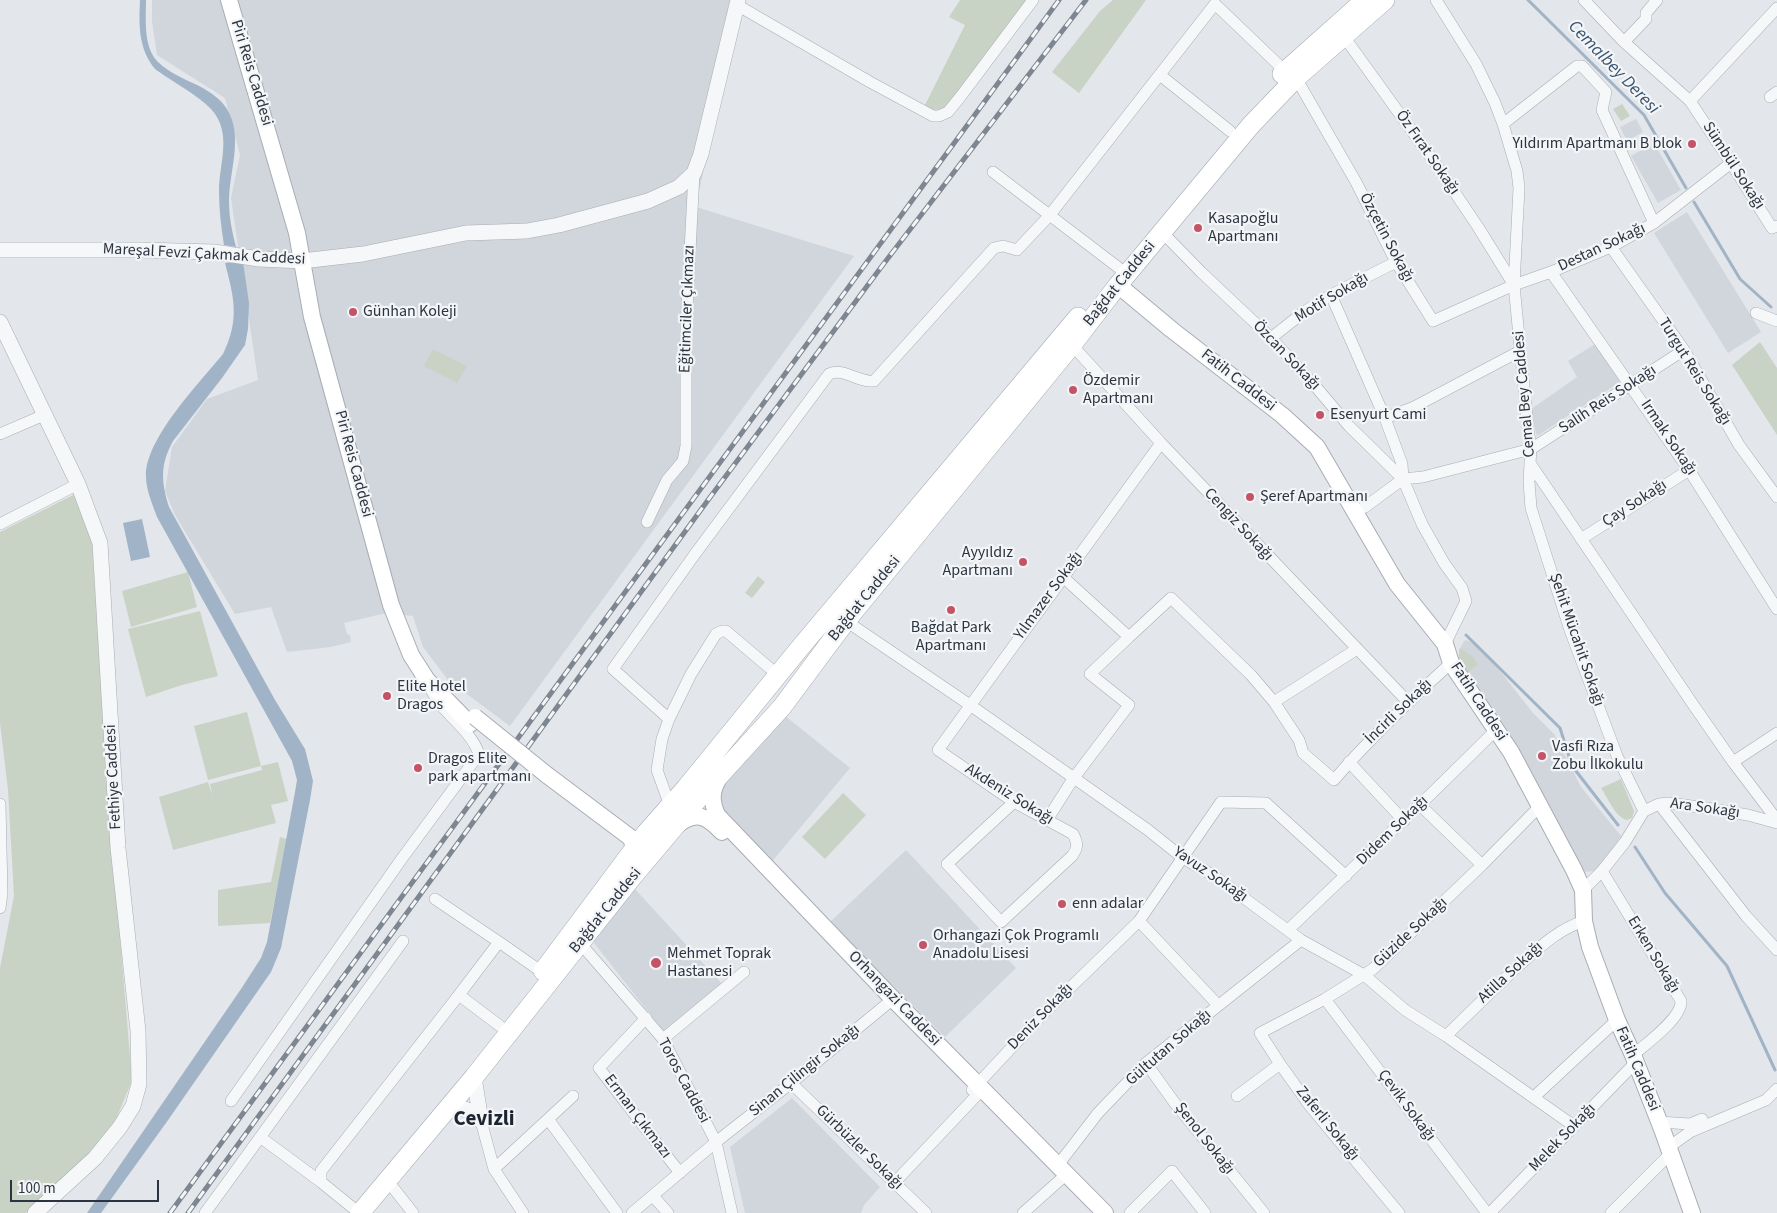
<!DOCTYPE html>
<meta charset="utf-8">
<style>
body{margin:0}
#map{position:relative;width:1777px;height:1213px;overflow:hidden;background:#e3e6ea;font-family:"Source Sans 3",sans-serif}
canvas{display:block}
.scale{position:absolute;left:10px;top:1180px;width:149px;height:22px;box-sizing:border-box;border:2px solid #2c3441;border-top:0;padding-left:6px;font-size:15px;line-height:18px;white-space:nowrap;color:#2c3441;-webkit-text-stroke:4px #f3f5f7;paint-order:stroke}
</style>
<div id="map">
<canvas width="1777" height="1213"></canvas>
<div class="scale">100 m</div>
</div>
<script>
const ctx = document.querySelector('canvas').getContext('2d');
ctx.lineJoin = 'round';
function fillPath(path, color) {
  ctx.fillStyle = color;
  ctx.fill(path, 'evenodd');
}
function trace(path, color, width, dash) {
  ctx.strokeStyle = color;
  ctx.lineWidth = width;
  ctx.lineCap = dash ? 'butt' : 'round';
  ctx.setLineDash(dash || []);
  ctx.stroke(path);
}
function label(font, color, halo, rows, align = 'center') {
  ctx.font = font + ' "Source Sans 3",sans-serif';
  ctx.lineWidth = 4.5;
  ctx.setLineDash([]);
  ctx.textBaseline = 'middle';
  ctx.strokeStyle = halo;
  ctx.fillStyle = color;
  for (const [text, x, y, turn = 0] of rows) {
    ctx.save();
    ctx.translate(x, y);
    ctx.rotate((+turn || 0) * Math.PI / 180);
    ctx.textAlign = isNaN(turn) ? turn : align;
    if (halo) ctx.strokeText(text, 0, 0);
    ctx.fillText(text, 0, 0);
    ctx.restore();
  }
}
const built = new Path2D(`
 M 152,0 L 738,0 L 696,207 L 854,256 L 510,726 L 448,680 L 423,647 L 413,616 L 386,613 L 344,623 L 347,634 L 350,635 L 351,642 L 331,647 L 287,652 L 271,607 L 235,614 L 175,515 L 165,491 L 172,447 L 207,399 L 258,380 L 231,198 L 240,155 L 225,98 L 157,55 L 152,21 Z
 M 1636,119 L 1643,132 L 1627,141 L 1620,127 Z
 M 1654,143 L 1681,190 L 1658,203 L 1631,156 Z
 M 1687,212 L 1761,332 L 1728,353 L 1654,233 Z
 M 1597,343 L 1620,382 L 1537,436 L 1530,410 L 1577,377 L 1568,361 Z
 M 1465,640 L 1474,643 L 1489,657 L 1533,713 L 1554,734 L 1581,787 L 1621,836 L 1609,857 L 1596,871 L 1583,872 L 1466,674 L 1459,655 L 1459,650 Z
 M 784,715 L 850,768 L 770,864 L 719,814 L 717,799 L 725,783 Z
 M 906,850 L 1016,968 L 945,1037 L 829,923 Z
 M 634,888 L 725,987 L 668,1037 L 591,939 Z
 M 792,1098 L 880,1187 L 864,1205 L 861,1213 L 745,1213 L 730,1147 Z`);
const green = new Path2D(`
 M 960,0 L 1029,0 L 949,105 C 939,111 934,112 925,105 L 965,25 L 949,17 Z
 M 1113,0 L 1146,0 L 1079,93 L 1052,72 L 1100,11 Z
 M 1622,104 L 1630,116 L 1621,121 L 1613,109 Z
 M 1760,342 L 1777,368 L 1777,435 L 1732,365 Z
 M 433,349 L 467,366 L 457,383 L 424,366 Z
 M 75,494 L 92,541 L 107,780 L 132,1081 L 113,1126 L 95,1149 L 26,1213 L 0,1213 L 0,968 L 14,896 L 8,790 L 0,723 L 0,532 Z
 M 188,572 L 197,607 L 131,627 L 122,591 Z
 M 758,576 L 765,582 L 752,598 L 745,593 Z
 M 200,611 L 218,676 L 182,685 L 146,697 L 128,629 Z
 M 1460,648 L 1473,657 L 1478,664 L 1466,674 C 1461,665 1457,658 1460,648 Z
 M 247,712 L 261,766 L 278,762 L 288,801 L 271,805 L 276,823 L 173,850 L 159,797 L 208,782 L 212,795 L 210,784 L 262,770 L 261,766 L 208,780 L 194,726 Z
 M 1621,779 L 1634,811 L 1632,818 L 1627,820 C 1615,817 1608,798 1601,788 Z
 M 843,793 L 866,815 L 825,859 L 802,837 Z
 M 280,837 L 287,839 L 270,923 L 218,926 L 218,890 L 271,882 Z`);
const water = new Path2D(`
 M 140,0 L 146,0 C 146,19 143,47 158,62 C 169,73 187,80 201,87 C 210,92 221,99 227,109 C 244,137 229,171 229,202 C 229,217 232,232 236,247 L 224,245 C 221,227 219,209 219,191 C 219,163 233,133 211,109 C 198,95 171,81 155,69 C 138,48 139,25 140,0 Z
 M 238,262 L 243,262 L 249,303 L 248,329 L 245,345 L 222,378 L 173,441 C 160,465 161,481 169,507 L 275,700 L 305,749 L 313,781 L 310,800 L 281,948 L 271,972 L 166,1123 L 101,1213 L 87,1213 L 241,989 L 261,958 L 267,942 L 295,792 L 297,780 L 292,761 L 157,517 C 152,503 146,490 146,476 C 145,439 200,382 223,354 C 240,319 234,298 225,263 Z
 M 142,519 L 150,557 L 131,561 L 123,523 Z`);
const stream = new Path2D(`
 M 1528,0 L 1644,115 L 1686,188
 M 1694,202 L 1740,279 L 1771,307
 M 1466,635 L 1560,728 L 1572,766 L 1618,825
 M 1635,847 L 1665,893 L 1727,966 L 1775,1070`);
const minor = new Path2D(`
 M 1436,0 L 1476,64 L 1495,103 L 1503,124 L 1517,171 L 1519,188 L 1514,285 L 1528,429 L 1531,449 L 1530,463 L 1692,703 L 1733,762 L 1777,820
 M 1584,0 L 1624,42 L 1690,101 L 1731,163 L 1772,228 L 1777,226
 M 737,5 L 870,82 L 933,116 L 939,116 L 948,112 L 961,96 L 1033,0
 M 1340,31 L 1435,163 L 1478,227 L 1514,285
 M 1624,42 L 1646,19 L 1646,13 L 1657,0
 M 1160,75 L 1230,131
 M 1296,78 L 1356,182 L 1396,262 L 1433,321 L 1514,285 L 1551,272 L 1611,247 L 1654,223 L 1731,163
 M 1770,97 L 1777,92
 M 1690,101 L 1777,8
 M 1503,124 L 1577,66 L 1582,66 L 1606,92 L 1602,110 L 1654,223
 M 993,172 L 1119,268
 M 1162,232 L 1201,272 L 1271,338 L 1316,387 L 1349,426 L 1403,479 L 1422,524 L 1444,563 L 1462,588 L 1466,601 L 1445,644
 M 1611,247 L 1684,350 L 1739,445 L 1777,497
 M 1551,272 L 1689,470 L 1777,609
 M 1331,295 L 1385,418 L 1402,464 L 1403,479
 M 1756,313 L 1777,321
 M 1271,338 L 1304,312 L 1331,295 L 1396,262
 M 1072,345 L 1161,443 L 1408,702
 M 1385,418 L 1412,408 L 1520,351
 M 0,434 L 44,415
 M 1530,463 L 1529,482 L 1531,508 L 1570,630 L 1617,756 L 1644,811
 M 1356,511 L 1365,507 L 1403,479 L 1423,477 L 1531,449 L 1684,350
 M 647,522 L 667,480 L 683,461 L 686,446 L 686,329 L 694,173
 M 0,524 L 78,484
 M 1581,539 L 1689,470
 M 846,621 L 970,705 L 1148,830 L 1183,858 L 1214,876 L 1301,940 L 1364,975 L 1405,1010 L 1446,1036 L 1574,1126
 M 1129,637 L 1171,598 L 1251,675 L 1274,702 L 1357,649
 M 1274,702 L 1299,740 L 1303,753 L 1334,780 C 1370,738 1410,700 1451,663
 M 669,719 L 613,669 L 695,554 L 829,374 C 844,367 858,383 874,381 L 994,248 L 1003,246 L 1017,250 L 1049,216 L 1215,4 L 1285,71
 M 1349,762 L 1404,821
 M 1733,762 L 1777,733
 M 1014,802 L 947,864 L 1001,922 L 1072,856 C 1078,848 1078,843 1073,834 L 1014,802 L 938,750 L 1161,443
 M 0,804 L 2,893 L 0,908
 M 1659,804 L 1746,916 L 1777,950
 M 1420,805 L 1482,865
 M 670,806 L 657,770 L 662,739 L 669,719 L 691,674 L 716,634 L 722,631 L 726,631 L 779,676
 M 1047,820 L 1073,779 L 1129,705 L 1090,674 L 1129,637 L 1063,577
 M 1602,871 L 1681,1001 C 1682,1018 1646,1044 1633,1055
 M 1583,890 L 1602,871 L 1625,842 L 1644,811 L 1659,804 L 1669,803 L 1706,808 L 1748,815 L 1777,823
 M 435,899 L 499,942
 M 1139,921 L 1218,1005
 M 1288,930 L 1432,793 L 1496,730
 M 580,943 L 663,1039 L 716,1142 L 732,1213
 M 459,995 L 500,1026
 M 1325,999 L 1487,1213
 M 646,1018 L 599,1068 L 680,1173
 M 1446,1036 C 1469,1013 1492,991 1515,969 C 1537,950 1556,930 1584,921
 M 663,1039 L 744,972
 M 1146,1063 L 1174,1102 L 1264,1213
 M 791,1083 L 926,1213
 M 972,1090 L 1042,1015 L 1139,921 L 1221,802 L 1266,803 L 1346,876
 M 1237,1096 L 1280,1064
 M 1534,1097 L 1617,1020
 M 231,1101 L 403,857 L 479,754 C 470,728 442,714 430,688
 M 548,1119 L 617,1213
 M 481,1121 L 494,1169 L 523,1213
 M 1659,1122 L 1690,1124 L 1702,1119
 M 260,1137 L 321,1182
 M 1669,1147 L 1690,1132 L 1766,1100 L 1777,1089
 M 1058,1165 L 1098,1113 L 1146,1063 L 1301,940
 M 494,1169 L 573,1096
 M 387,1180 L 413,1213
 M 895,1182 L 977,1095
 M 653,1196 L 668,1213
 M 353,1208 L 321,1182 L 321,1171 L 455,1000 L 499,942 L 542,972
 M 205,1213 L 403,941
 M 632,1213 L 716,1142 L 791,1083 L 893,999
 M 1023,1213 L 1060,1180
 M 1130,1213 L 1172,1171 L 1205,1213
 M 1399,1213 L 1310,1106 L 1280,1064 L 1260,1033 L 1325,999 L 1373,969 L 1482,865 L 1540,806
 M 1490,1213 L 1636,1062
 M 1611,1213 L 1671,1153`);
const tertiary = new Path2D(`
 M 0,250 L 141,250 L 214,252 L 259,259 L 302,261 L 363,254 L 466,233 L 527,231 L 559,225 L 648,201 L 679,187 L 694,173 L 701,154 L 738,0
 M 0,322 L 78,484 L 100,543 L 118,848 L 138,1031 L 139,1084 L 133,1106 L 120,1127 L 95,1158 L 35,1213
 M 474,1077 L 481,1121
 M 449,1107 C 466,1107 469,1110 481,1121`);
const secondary = new Path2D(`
 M 229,0 L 297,233 L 312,317 L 391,605 L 411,655 L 427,680 L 470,724
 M 1118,285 L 1172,330 L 1282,415 L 1317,447 L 1397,584 L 1445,644 L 1451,663 L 1511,752 L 1574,870 L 1583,890 L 1584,921 L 1590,947 L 1617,1020 L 1633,1055 L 1662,1129 L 1692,1213
 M 547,775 L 631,838 L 637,858
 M 719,778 C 711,791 711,801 717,815 L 893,999 L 1105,1213
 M 677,825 C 696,810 707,816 722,832`);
const primary = new Path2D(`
 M 1282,74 L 1365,0
 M 543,971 L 646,833 L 685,789 L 799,649 L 1078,317
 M 360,1213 L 474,1077 L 633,876 L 698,799 L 782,707 L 846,621 L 1072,345 L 1118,285 L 1251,125 L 1296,78 L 1385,0`);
const rail = new Path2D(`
 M 170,1213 L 1059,0
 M 188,1213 L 711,496 L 882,266 L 1086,0`);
const secondaryBridge = new Path2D(`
 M 475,717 L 547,775`);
const markers = [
 [1692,144,5,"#c45367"],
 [1198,228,5,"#c45367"],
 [353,312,5,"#c45367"],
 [1073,390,5,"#c45367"],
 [1320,415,5,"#c45367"],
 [1250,497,5,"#c45367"],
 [1023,562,5,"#c45367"],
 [951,610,5,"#c45367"],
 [387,696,5,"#c45367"],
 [1542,756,5,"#c45367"],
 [418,768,5,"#c45367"],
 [1062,904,5,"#c45367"],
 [923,945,5,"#c45367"],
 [656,963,6,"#c45367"]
];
const streetNames = [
 ["Piri Reis Caddesi",251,73,73],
 ["Öz Fırat Sokağı",1427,153,55],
 ["Sümbül Sokağı",1733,166,57],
 ["Özçetin Sokağı",1386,238,62],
 ["Destan Sokağı",1602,248,-25],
 ["Mareşal Fevzi Çakmak Caddesi",204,255,3],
 ["Bağdat Caddesi",1120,284,-51],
 ["Motif Sokağı",1332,298,-31],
 ["Eğitimciler Çıkmazı",688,309,-88],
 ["Özcan Sokağı",1286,356,46],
 ["Turgut Reis Sokağı",1694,372,58],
 ["Fatih Caddesi",1238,381,38],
 ["Cemal Bey Caddesi",1525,394,-95],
 ["Salih Reis Sokağı",1608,400,-33],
 ["Irmak Sokağı",1668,438,56],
 ["Piri Reis Caddesi",353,464,75],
 ["Çay Sokağı",1635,504,-33],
 ["Cengiz Sokağı",1238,525,47],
 ["Yılmazer Sokağı",1049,596,-54],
 ["Bağdat Caddesi",865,599,-51],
 ["Şehit Mücahit Sokağı",1576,640,71],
 ["Fatih Caddesi",1478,702,57],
 ["İncirli Sokağı",1399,712,-44],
 ["Fethiye Caddesi",114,777,-93],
 ["Akdeniz Sokağı",1009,795,32],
 ["Ara Sokağı",1705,809,8],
 ["Didem Sokağı",1393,831,-44],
 ["Yavuz Sokağı",1210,875,34],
 ["Bağdat Caddesi",606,911,-51],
 ["Güzide Sokağı",1411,933,-43],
 ["Erken Sokağı",1653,955,59],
 ["Atilla Sokağı",1511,973,-43],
 ["Orhangazi Caddesi",894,999,46],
 ["Deniz Sokağı",1041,1017,-46],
 ["Gültutan Sokağı",1169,1048,-41],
 ["Fatih Caddesi",1637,1069,67],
 ["Sinan Çilingir Sokağı",805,1071,-39],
 ["Toros Caddesi",683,1081,62],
 ["Çevik Sokağı",1406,1106,53],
 ["Erman Çıkmazı",637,1117,53],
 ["Zaferli Sokağı",1327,1124,51],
 ["Melek Sokağı",1563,1138,-46],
 ["Şenol Sokağı",1204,1139,52],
 ["Gürbüzler Sokağı",859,1148,44]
];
const poiNames = [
 ["Yıldırım Apartmanı B blok",1682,144,"right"],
 ["Kasapoğlu",1208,219],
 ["Apartmanı",1208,237],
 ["Günhan Koleji",363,312],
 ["Özdemir",1083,381],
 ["Apartmanı",1083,399],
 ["Esenyurt Cami",1330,415],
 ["Şeref Apartmanı",1260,497],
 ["Ayyıldız",1013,553,"right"],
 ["Apartmanı",1013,571,"right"],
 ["Bağdat Park",951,628,"center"],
 ["Apartmanı",951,646,"center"],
 ["Elite Hotel",397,687],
 ["Dragos",397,705],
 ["Vasfi Rıza",1552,747],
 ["Zobu İlkokulu",1552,765],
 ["Dragos Elite",428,759],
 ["park apartmanı",428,777],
 ["enn adalar",1072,904],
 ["Orhangazi Çok Programlı",933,936],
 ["Anadolu Lisesi",933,954],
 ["Mehmet Toprak",667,954],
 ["Hastanesi",667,972]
];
const waterNames = [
 ["Cemalbey Deresi",1613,68,46]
];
const districtNames = [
 ["Cevizli",484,1120]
];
fillPath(built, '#d1d5dc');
fillPath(green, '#c9d3c5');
fillPath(water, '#a1b4c7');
trace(stream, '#a1b4c7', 3);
trace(minor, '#a8adb4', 12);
trace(tertiary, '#a8adb4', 16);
trace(secondary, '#a8adb4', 18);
trace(primary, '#a3abb5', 20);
trace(minor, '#f5f7f8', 11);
trace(tertiary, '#f5f7f8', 15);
trace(secondary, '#fff', 16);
trace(primary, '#fff', 19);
trace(rail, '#7e8692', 5);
trace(rail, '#f3f5f7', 3, [9]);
trace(secondaryBridge, '#a8adb4', 18, []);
trace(secondaryBridge, '#fff', 16);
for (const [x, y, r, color] of markers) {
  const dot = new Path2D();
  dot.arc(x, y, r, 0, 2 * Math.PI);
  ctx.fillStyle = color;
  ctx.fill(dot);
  trace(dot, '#f3f5f7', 2);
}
label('16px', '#2c3441', '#f3f5f7', streetNames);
label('16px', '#2c3441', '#f3f5f7', poiNames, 'left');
label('italic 18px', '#395471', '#f3f5f7', waterNames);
label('bold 21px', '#1e2532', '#f3f5f7', districtNames);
</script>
